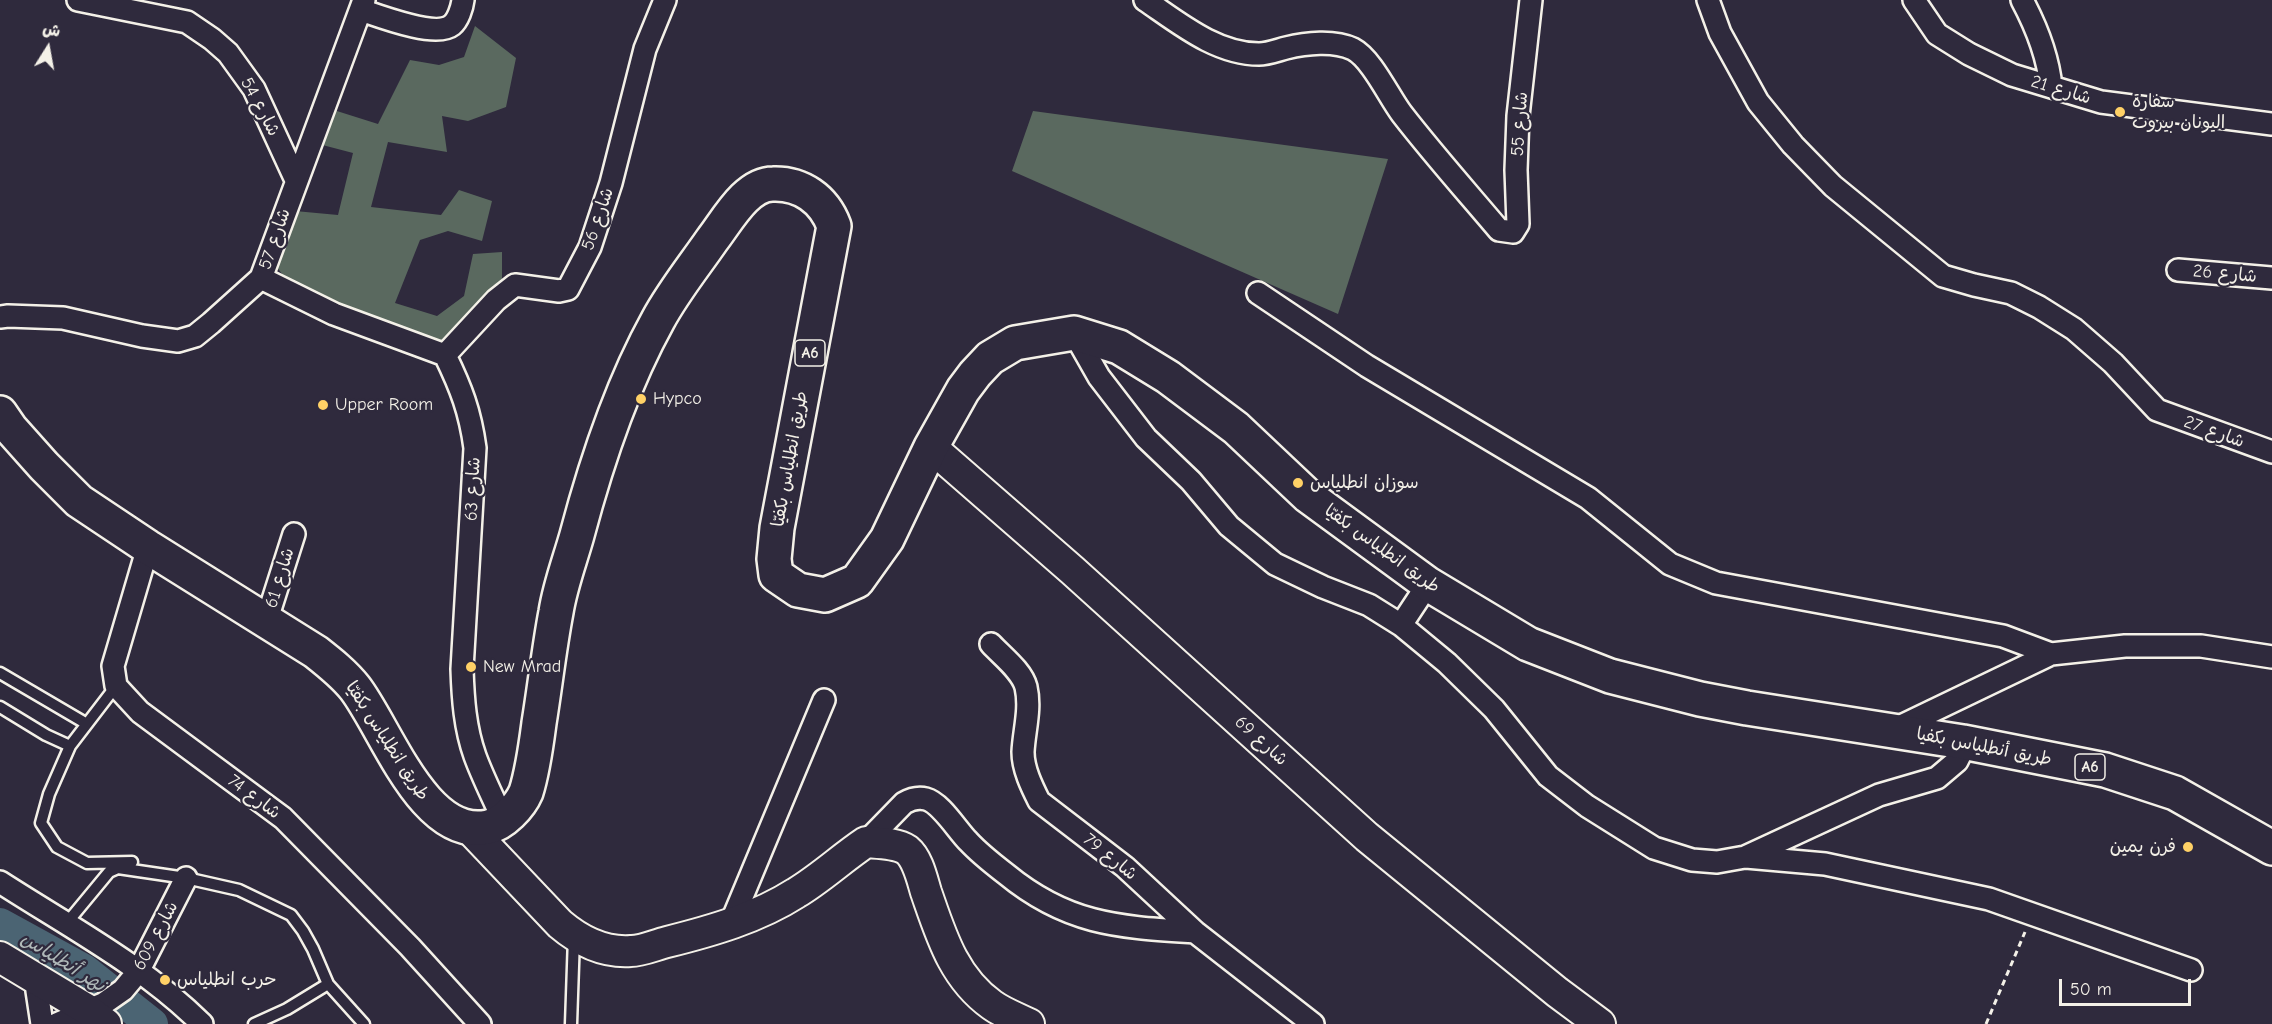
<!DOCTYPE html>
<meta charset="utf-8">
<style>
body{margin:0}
#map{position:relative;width:2272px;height:1024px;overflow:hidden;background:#2f2a3d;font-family:"Comic Neue","Playpen Sans Arabic",sans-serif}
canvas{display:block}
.north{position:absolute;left:18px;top:18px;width:60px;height:60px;-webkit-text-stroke:4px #2f2a3d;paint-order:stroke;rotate:11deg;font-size:16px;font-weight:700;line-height:24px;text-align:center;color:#f4f1e8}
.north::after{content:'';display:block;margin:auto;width:21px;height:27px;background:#f4f1e8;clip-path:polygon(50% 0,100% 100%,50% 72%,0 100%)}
.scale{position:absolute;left:2059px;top:979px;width:132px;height:27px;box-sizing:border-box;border:3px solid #f4f1e8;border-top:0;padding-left:8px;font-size:18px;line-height:21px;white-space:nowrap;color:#f4f1e8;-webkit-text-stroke:4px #2f2a3d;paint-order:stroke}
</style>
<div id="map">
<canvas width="2272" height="1024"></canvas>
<div class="north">ش</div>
<div class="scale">50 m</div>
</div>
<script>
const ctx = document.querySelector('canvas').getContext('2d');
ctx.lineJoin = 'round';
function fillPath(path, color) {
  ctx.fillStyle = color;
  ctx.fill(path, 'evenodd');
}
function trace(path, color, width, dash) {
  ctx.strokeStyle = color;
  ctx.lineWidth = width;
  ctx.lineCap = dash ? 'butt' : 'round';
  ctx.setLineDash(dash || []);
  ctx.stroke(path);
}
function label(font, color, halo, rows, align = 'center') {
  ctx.font = font + ' "Comic Neue","Playpen Sans Arabic",sans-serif';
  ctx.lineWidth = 4.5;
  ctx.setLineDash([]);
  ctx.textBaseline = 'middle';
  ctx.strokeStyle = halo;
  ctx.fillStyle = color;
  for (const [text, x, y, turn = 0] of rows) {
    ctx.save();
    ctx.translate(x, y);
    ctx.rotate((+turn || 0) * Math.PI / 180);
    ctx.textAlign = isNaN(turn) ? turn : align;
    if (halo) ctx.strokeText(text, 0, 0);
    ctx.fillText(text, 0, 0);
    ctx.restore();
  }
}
const green = new Path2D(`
 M 475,26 L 516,58 L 506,107 L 468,121 L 442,116 L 447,152 L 388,142 L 371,207 L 441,215 L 459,190 L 492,201 L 482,241 L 448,231 L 420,240 L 395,303 L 437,316 L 464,296 L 473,254 L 502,252 L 502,287 L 441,341 L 291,286 L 276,266 L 295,211 L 338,215 L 353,153 L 311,142 L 321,106 L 378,124 L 410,60 L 439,65 L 464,57 Z
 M 1033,111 L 1388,159 L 1338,314 L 1012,171 Z`);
const river = new Path2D(`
 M 0,924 L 84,970 L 152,1024`);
const path = new Path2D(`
 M 1986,1024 L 2025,932`);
const lane = new Path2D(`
 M 0,673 L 87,724
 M 0,707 L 46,735 L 70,746 L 116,686
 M 70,746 L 49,794 L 41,823 L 57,847 L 87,863 L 132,862
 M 66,924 L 109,872 L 118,868 L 186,878 L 239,890 L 291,915 L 303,931 L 313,949 L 328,984 L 364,1024
 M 254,1024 L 287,1009 L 328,984
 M 571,1024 L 574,937`);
const street = new Path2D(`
 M 78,0 L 187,22 L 212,39 L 228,53 L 254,89 L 296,180
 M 1145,0 C 1179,23 1216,54 1259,54 C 1268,54 1278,50 1286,48 C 1306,43 1334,40 1353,49 C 1372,59 1389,97 1402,114 C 1433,154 1466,191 1499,230 L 1513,232 L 1518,224 L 1516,170 L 1518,116 L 1531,0
 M 1708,0 L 1720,33 L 1758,102 L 1793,145 L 1833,186 L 1943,276 L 1974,285 L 2011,293 L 2039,307 L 2074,329 L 2113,363 L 2157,410 L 2272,452
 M 1914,0 L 1937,34 L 1969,54 L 2012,75 L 2101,102 L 2272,124
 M 2022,0 C 2037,28 2048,56 2051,87
 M 361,10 C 379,16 436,38 452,25 C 458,20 462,8 463,0
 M 2178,270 L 2272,278
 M 261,278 L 334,314 L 445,355 C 461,388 470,411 475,448 L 462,669 C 463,699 465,728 475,756 C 483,778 494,799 503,820
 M 1258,293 L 1367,366 L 1588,498 L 1670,564 L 1716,583 L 2003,636 L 2051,654
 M 0,317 L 8,316 L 63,318 L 142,336 L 178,341 L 195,336 L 211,323 L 261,278 L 364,0
 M 1074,333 L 1099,377 L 1146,438 L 1191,481 L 1229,526 L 1275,564 L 1323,587 L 1369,605 L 1401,625 L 1428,584
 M 445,355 L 496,300 L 515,285 L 559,291 L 568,289 L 590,247 L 611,183 L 645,49 L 665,0
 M 148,547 L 113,666 L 116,686 L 140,712 L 283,818 L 410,947 L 480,1024
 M 266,622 L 294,534
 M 1401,625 L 1447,663 L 1494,709 L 1548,776 L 1587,806 L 1654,848 L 1692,860 L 1717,862 L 1745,857 L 1879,795 L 1937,778 L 1957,761 L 1961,753 L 1963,742
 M 991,644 C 1002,656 1022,671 1026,687 C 1031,709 1024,731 1023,752 C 1023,769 1032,787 1039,801 L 1125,867 L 1195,932 L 1313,1024
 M 1893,730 L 2051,654 L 2125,646 L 2201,646 L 2272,657
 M 866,842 L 904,803 C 911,799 918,797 926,799 C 941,803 957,830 968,841 C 979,853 993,864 1006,874 C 1068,925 1119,927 1195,932
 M 1746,857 L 1825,864 L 1989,899 L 2191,970
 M 0,882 C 68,926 144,966 202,1024
 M 731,923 L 824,700
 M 37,991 L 42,1024
 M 57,1024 L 103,1004 L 123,990 L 138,972 L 186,878`);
const secondary = new Path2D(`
 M 931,447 L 1072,570 L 1367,837 L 1557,992 L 1600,1024
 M 468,827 L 560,924 C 580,941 603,953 631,951 C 642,951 655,945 667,942 C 711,931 757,918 796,893 C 821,878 842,858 866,842 C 878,843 897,843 907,850 C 918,859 922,879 926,892 C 941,935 953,977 992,1005 C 1003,1013 1017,1018 1029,1024
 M 0,957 L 88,1010 L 106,1024`);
const highway = new Path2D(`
 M 0,413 L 11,429 L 44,466 L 79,501 L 148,547 L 316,652 C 330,663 344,674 355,688 C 386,728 424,841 488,827 C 503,824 520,806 526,792 C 533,770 536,746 539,723 C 545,686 549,649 556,612 C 560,586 570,560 577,535 C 596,463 622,385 658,320 C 673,292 694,266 712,240 C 727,221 746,184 773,184 C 801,183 824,199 834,226 L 777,528 L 774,559 L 776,575 L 798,590 L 825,595 L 857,581 L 887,539 L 931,447 L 963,390 L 975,374 L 990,358 L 1015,343 L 1074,333 L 1119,347 L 1168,377 L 1236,428 L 1308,496 L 1428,584 L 1528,644 L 1610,676 L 1700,699 L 1747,708 L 1963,742 L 2105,770 L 2175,793 L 2272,848`);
const markers = [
 [2120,112,6,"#ffd166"],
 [641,399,6,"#ffd166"],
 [323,405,6,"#ffd166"],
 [1298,483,6,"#ffd166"],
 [471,667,6,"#ffd166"],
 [2188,847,6,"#ffd166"],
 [165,980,6,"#ffd166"]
];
const shields = [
 [810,353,30],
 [2090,767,30]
];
const shieldNames = [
 ["A6",810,353],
 ["A6",2090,767]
];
const streetNames = [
 ["شارع 21",2061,90,17],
 ["شارع 54",260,107,62],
 ["شارع 55",1520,124,-86],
 ["شارع 56",598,219,-71],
 ["شارع 57",275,239,-71],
 ["شارع 26",2225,274,5],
 ["شارع 27",2214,432,20],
 ["طريق انطلياس بكفيّا",790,459,-80],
 ["شارع 63",473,489,-87],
 ["طريق انطلياس بكفيّا",1382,549,36],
 ["شارع 61",280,578,-73],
 ["طريق انطلياس بكفيّا",387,741,57],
 ["شارع 69",1261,741,42],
 ["طريق أنطلياس بكفيا",1984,747,11],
 ["شارع 74",254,797,37],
 ["شارع 79",1110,857,39],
 ["شارع 609",156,936,-62]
];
const poiNames = [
 ["سفارة",2132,102],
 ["اليونان بيروت",2132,123],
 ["Hypco",653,399],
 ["Upper Room",335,405],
 ["سوزان انطلياس",1310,483],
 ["New Mrad",483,667],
 ["فرن يمين",2176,847,"right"],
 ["حرب انطلياس",177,980]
];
const waterNames = [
 ["نهر أنطلياس",63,962,32]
];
fillPath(green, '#5a695f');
trace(river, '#4b6473', 32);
trace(lane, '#f4f1e8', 15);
trace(street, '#f4f1e8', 26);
trace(secondary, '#f4f1e8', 34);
trace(highway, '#f4f1e8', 38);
trace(path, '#f4f1e8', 3, [6, 4.5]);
trace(lane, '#2f2a3d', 10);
trace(street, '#2f2a3d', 21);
trace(secondary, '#2f2a3d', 30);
trace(highway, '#2f2a3d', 33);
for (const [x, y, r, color] of markers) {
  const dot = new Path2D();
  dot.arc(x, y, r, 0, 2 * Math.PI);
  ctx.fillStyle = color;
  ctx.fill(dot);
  trace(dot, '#2f2a3d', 2);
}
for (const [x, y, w] of shields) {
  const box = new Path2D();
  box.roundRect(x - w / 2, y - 13, w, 26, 4.5);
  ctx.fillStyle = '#2f2a3d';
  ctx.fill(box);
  trace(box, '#f4f1e8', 1.5);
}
label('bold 16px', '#f4f1e8', null, shieldNames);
label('18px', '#f4f1e8', '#2f2a3d', streetNames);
label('18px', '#f4f1e8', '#2f2a3d', poiNames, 'left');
label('italic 20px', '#b0b9b9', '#2f2a3d', waterNames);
</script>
